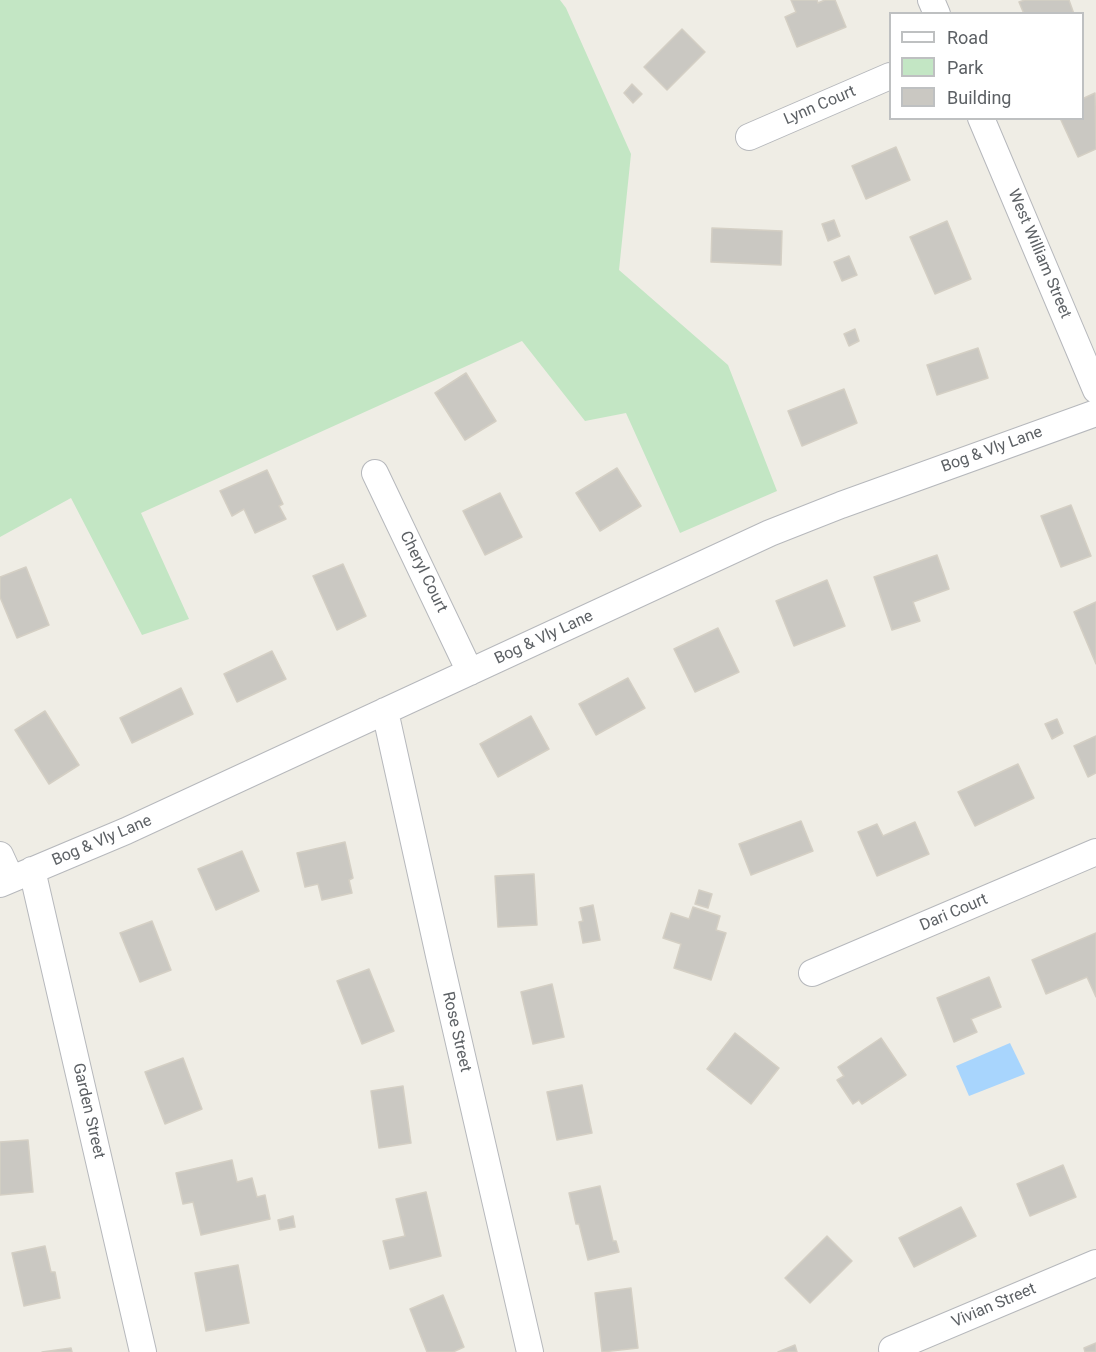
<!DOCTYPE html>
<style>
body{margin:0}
#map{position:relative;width:1096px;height:1352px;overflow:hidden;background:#efede5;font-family:Roboto,sans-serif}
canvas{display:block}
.legend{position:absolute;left:889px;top:12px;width:195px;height:108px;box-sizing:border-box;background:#fff;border:2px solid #bec0c1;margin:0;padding:8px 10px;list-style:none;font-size:18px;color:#5d6165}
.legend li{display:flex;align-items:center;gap:12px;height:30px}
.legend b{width:30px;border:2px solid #bec0c1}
</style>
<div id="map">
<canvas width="1096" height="1352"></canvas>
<ul class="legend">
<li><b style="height:8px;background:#fff"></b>Road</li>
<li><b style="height:16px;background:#c3e6c4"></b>Park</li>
<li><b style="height:16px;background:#cac8c2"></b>Building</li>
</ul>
</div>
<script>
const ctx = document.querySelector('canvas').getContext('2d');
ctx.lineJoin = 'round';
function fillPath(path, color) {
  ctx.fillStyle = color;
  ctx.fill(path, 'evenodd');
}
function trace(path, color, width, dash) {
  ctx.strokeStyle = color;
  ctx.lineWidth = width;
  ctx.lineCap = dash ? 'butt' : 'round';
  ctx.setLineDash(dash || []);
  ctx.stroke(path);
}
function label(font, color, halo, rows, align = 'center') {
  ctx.font = font + ' Roboto,sans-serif';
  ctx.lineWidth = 4.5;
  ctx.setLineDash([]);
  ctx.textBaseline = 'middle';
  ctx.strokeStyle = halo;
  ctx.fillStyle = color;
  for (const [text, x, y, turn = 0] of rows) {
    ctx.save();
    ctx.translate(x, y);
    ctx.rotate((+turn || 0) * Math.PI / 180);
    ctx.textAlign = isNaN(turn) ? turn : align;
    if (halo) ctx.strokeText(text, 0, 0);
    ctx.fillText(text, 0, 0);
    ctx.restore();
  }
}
const green = new Path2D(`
 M 0,0 L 560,0 L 566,8 L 631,154 L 619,270 L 728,365 L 777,491 L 680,533 L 626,413 L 585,421 L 522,341 L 141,513 L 189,619 L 142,635 L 71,498 L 0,537 Z`);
const water = new Path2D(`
 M 1010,1043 L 1025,1074 L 969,1096 L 956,1066 Z`);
const building = new Path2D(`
 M 791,0 L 817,0 L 818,3 L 825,0 L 835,0 L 846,27 L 797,47 L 785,17 L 796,12 Z
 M 1025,0 L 1069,0 L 1074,14 L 1024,14 L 1019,2 Z
 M 682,29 L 705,52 L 667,90 L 644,67 Z
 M 632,84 L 642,94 L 633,103 L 624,93 Z
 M 1095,93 L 1096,149 L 1078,157 L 1060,118 L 1082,118 L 1082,99 Z
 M 896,147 L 910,180 L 866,199 L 852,166 Z
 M 834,220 L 840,236 L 828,241 L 822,224 Z
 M 947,221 L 971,279 L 935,294 L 910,237 Z
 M 712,228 L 782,231 L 781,265 L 711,262 Z
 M 849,256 L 857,275 L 842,281 L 834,262 Z
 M 855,329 L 859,341 L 849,346 L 844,334 Z
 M 978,348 L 988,378 L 937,395 L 927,365 Z
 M 466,373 L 496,421 L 465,440 L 435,393 Z
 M 844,389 L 857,423 L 802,446 L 788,411 Z
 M 617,468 L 641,506 L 600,531 L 576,493 Z
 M 267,470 L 283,504 L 279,506 L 286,519 L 255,533 L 244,509 L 232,516 L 220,491 Z
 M 500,493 L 522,537 L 485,555 L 463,511 Z
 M 1071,505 L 1091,556 L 1061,567 L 1041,516 Z
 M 937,555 L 949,589 L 913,602 L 920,621 L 892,630 L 874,577 Z
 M 343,564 L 366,616 L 337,630 L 313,576 Z
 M 26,567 L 49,625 L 17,638 L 0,597 L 0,577 Z
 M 827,580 L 845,626 L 794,646 L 776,601 Z
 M 1096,602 L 1096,664 L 1074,612 Z
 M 718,628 L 739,672 L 695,692 L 674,649 Z
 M 272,651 L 286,679 L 237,702 L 224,674 Z
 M 628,678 L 645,708 L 596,735 L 579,704 Z
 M 181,688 L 193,714 L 132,743 L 120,718 Z
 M 45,711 L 79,765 L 49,784 L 15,730 Z
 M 531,716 L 549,749 L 498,777 L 480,744 Z
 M 1057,719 L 1063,733 L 1052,739 L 1045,724 Z
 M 1096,736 L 1096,773 L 1088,777 L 1074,746 Z
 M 1018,764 L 1034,798 L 975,826 L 958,792 Z
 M 801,821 L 813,851 L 751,875 L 739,844 Z
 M 915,822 L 929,854 L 877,876 L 858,832 L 877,824 L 883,836 Z
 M 345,842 L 353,878 L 349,880 L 352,893 L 322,900 L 318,884 L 305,887 L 297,853 Z
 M 242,851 L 259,891 L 216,910 L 198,869 Z
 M 534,874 L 537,925 L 498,927 L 495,876 Z
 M 699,890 L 712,894 L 708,908 L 695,904 Z
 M 593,905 L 600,940 L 583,943 L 579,922 L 583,921 L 580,908 Z
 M 693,907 L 720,916 L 716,930 L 726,933 L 711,980 L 674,968 L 681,944 L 663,938 L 671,913 L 689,919 Z
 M 152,921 L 171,970 L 140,982 L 120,933 Z
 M 1096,933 L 1096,997 L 1087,977 L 1046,994 L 1032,960 Z
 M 369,969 L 394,1031 L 362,1044 L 337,981 Z
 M 989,977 L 1001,1007 L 971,1019 L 977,1032 L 954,1042 L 937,998 Z
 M 552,984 L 564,1037 L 533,1044 L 521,992 Z
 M 735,1033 L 779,1068 L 751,1104 L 707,1069 Z
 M 881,1038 L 906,1075 L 862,1104 L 859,1100 L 853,1104 L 837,1080 L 844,1076 L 838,1067 Z
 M 183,1058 L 202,1109 L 165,1124 L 145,1072 Z
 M 582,1085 L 592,1133 L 557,1140 L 547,1092 Z
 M 403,1086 L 411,1143 L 379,1148 L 371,1091 Z
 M 28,1140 L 33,1192 L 0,1195 L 0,1142 Z
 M 232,1160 L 237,1182 L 252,1178 L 257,1197 L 265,1195 L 270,1219 L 201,1235 L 193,1202 L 183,1204 L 176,1173 Z
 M 1063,1165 L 1076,1197 L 1030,1216 L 1017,1184 Z
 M 600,1186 L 613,1241 L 616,1241 L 619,1252 L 588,1260 L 579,1224 L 576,1224 L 569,1193 Z
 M 426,1192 L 441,1256 L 390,1269 L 383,1241 L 405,1236 L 396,1199 Z
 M 961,1207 L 976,1236 L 914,1267 L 899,1238 Z
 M 293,1216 L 295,1227 L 280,1230 L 278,1220 Z
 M 827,1236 L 852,1261 L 810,1303 L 785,1278 Z
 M 45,1246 L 51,1272 L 55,1272 L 60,1298 L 24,1306 L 12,1253 Z
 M 238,1265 L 249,1323 L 206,1331 L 195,1273 Z
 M 631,1288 L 638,1348 L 602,1352 L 595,1293 Z
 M 443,1295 L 464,1347 L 453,1352 L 427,1352 L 410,1309 Z
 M 1096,1343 L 1096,1352 L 1085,1352 L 1084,1348 Z
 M 795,1345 L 797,1352 L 778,1352 Z
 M 71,1348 L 72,1352 L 42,1352 Z`);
const minor = new Path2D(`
 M 931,0 L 937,14
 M 981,118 L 1096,390
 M 749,137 L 890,76
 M 375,473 L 470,672
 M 385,711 L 440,960 L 530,1352
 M 0,855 L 11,879
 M 32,870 L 143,1352
 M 0,884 L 126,831 L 770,533 L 841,505 L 1096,413
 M 812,973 L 1096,852
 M 892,1349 L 1096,1263`);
const streetNames = [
 ["Lynn Court",820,106,-23],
 ["West William Street",1039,254,67],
 ["Bog & Vly Lane",992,450,-20],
 ["Cheryl Court",423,572,64],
 ["Bog & Vly Lane",544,638,-25],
 ["Bog & Vly Lane",102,841,-23],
 ["Dari Court",954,913,-23],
 ["Rose Street",456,1032,77],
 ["Garden Street",88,1111,77],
 ["Vivian Street",994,1306,-23]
];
fillPath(green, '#c3e6c4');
fillPath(water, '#a8d5fd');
fillPath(building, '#cac8c2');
trace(building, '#d4cfc4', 1.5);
trace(minor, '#b6b8bc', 28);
trace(minor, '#fff', 26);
label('16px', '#5d6165', '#fff', streetNames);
</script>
